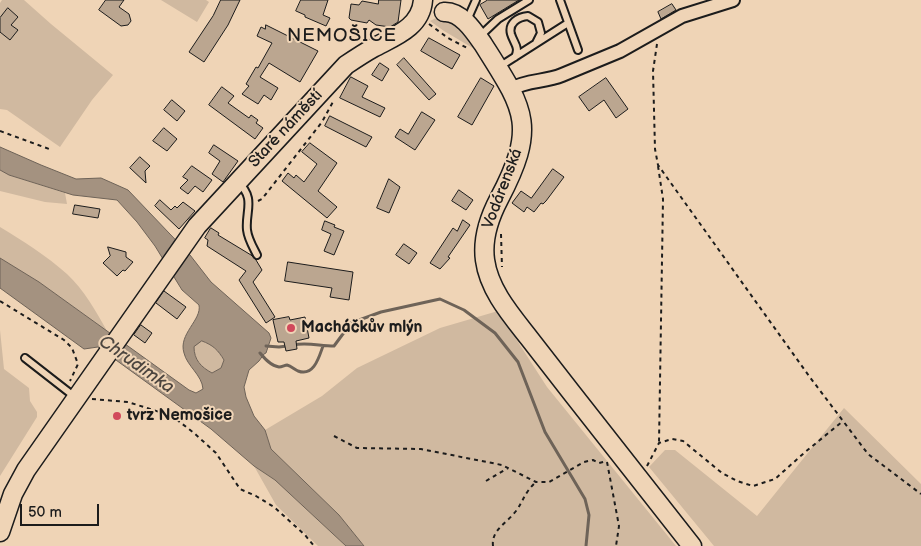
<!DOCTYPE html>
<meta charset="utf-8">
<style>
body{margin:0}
#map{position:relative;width:921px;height:546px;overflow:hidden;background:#efd4b6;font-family:"Balsamiq Sans",sans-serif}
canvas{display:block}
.scale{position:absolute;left:20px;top:504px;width:79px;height:22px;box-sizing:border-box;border:2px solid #1c1c1c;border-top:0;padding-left:6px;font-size:15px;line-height:18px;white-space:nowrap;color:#1c1c1c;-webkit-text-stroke:4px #efd4b6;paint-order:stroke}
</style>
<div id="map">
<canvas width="921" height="546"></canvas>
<div class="scale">50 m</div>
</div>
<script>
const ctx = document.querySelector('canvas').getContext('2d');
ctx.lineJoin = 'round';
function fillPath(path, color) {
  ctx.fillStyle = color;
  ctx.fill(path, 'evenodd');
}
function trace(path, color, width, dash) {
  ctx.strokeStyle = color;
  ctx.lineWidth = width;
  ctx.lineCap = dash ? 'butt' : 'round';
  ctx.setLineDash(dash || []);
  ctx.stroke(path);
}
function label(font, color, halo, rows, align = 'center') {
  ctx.font = font + ' "Balsamiq Sans",sans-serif';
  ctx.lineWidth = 4;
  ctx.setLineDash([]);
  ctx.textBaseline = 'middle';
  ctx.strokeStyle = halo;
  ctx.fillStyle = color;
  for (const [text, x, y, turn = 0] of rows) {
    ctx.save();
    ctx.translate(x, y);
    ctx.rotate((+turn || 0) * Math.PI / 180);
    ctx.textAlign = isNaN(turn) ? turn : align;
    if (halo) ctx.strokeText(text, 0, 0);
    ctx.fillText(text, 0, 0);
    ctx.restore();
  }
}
const green = new Path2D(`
 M 2,0 L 24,0 L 51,24 L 113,75 L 92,100 L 60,147 L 7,110 L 0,109 L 0,3 Z
 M 161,0 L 206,0 L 209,2 L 197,22 Z
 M 451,17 L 483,54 L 444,31 L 430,21 L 436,18 Z
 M 0,170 L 9,175 L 65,193 L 67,204 L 45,202 L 0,191 Z
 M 0,227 C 23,241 47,256 67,274 C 84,290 96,311 107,331 L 39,282 L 0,258 Z
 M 498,311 L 547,387 L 676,546 L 364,546 L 339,515 L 271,449 L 265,430 L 322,396 L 357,368 L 440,328 Z
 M 0,330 L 4,369 L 29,388 L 30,401 L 37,412 L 37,417 L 0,476 Z
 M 202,341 C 213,345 218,350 224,360 L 221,368 L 212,373 C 201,367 194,360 194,347 Z
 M 844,408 L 921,484 L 921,546 L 714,546 L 649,467 L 665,450 L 675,450 L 757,516 Z
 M 254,466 L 275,480 L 346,546 L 318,546 L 276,505 Z`);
const water = new Path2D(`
 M 0,147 L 41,165 L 76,179 L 101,178 L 128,190 L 190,255 L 211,282 L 269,333 L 271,338 L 266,353 L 264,354 L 259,361 L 249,370 L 244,387 L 246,397 L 254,416 L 265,430 L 271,449 L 339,515 L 364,546 L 346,546 L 275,480 L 254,466 L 211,429 L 98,347 L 84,349 L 0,288 L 0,258 L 39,282 L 189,390 L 196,393 L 203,389 C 202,375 187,366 184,353 C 178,334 202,320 199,305 L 182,290 L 155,246 L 137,222 L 117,200 L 73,195 L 9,175 L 0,170 ZM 202,341 C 213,345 218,350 224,360 L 221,368 L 212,373 C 201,367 194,360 194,347 Z`);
const stream = new Path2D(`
 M 293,345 C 307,342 320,346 334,346 L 351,323 L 381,312 L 440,299 L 464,310 L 495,333 L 518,362 L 545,432 L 585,499 L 589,515 L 586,546
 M 266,346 L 279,347 L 287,346
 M 260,353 C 265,359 271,366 279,367 C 282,367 285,365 287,365 C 291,366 294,369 298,371 C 314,377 319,357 323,346`);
const building = new Path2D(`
 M 106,0 L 124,0 L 119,7 L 129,14 L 131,21 L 128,25 L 121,26 L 99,10 Z
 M 221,0 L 240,0 L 228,25 L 204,62 L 189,52 L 213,16 Z
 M 301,0 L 328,0 L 323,15 L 330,18 L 326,26 L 305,17 L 305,15 L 296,11 Z
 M 379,0 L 401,0 L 398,22 L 390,27 L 376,25 L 369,20 L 367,23 L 351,20 L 349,18 L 351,4 L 359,5 L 362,1 L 378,4 Z
 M 488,0 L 519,0 L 488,19 L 480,5 Z
 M 672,4 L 676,10 L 661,19 L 658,12 Z
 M 8,8 L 18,17 L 11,25 L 18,30 L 10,40 L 0,32 L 0,18 Z
 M 266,25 L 318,51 L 300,82 L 269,63 L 260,77 L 278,88 L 271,100 L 264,95 L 258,104 L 242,94 L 249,86 L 246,84 L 256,67 L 258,68 L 272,43 L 257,36 L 261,27 L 265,29 Z
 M 429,38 L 460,55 L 452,69 L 421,51 Z
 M 404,58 L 436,94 L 429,100 L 397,65 Z
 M 380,63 L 389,69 L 382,81 L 372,75 Z
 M 351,77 L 368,86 L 362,97 L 385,108 L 380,117 L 340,98 Z
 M 481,78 L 494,86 L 472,125 L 458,117 Z
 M 606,78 L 628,109 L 616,118 L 604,100 L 589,111 L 579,97 Z
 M 222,87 L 234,96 L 228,103 L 249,118 L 251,115 L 258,120 L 256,123 L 263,128 L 255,139 L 209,105 Z
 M 172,100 L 185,111 L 177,121 L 164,110 Z
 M 422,112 L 435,120 L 415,150 L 395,137 L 400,129 L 408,134 Z
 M 330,116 L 372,137 L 366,147 L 325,126 Z
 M 164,128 L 177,139 L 167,151 L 153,141 Z
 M 310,143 L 337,163 L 318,191 L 337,207 L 327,218 L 282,181 L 288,173 L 294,178 L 296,175 L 304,182 L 317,164 L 302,152 Z
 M 214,145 L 238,161 L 223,182 L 212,174 L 220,161 L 209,153 Z
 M 140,157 L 150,166 L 145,171 L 146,183 L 130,168 Z
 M 192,166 L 212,180 L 203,192 L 195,186 L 188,194 L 180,188 L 188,180 L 183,177 Z
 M 553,169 L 564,177 L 546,201 L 543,204 L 541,203 L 534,212 L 527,207 L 524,212 L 512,203 L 521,191 L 531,198 Z
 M 389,179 L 400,187 L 389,213 L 377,208 Z
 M 459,190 L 473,200 L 466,210 L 452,201 Z
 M 160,200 L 171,210 L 175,206 L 177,208 L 183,202 L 195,211 L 179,229 L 155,206 Z
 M 75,205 L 100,209 L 98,218 L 73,214 Z
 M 463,220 L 470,225 L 448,257 L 450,258 L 440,269 L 430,263 L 453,228 L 457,231 Z
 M 325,221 L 335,225 L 334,227 L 344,231 L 334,255 L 324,251 L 331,234 L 322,230 Z
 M 211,228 L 219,233 L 218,235 L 251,255 L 256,260 L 262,270 L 253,282 L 275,317 L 266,323 L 239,280 L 246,271 L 207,246 L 208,240 L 205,238 Z
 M 404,244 L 417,253 L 409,264 L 396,255 Z
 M 108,247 L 126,252 L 126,257 L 133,262 L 125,271 L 123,270 L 117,276 L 103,263 L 110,256 Z
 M 288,262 L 353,272 L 349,300 L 330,297 L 332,288 L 285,281 Z
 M 164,291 L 186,307 L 177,319 L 156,303 Z
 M 289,317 L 290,320 L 305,317 L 309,338 L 296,341 L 297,349 L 286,351 L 284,342 L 278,342 L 273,320 Z
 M 141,325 L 152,333 L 145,343 L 134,335 Z`);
const path = new Path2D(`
 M 429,24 L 448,38 L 469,49
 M 657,44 L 653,71 L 655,149 L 658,165 L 809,376 L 868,454 L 921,494
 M 0,131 L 52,150
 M 658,166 L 663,199 L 659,443
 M 258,201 L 262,199 L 322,122 L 334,100
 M 501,234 L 502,267
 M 0,301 L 64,340 L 72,348 L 78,364 L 70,381
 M 92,399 L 128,402 L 172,416 L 194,433 L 216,453 L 240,489 L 256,496 L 274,507 L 305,535 L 314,546
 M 334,436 L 357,448 L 421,449 L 502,465 L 536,482 L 549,482 L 584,462 L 593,460 L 599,463 L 607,461
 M 607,462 L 619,526 L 616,546
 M 647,466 L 659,443 L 672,439 L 683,441 L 722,473 L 737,481 L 753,486 L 775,479 L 804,453 L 843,421
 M 486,481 L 508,468
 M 493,546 C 491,530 507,523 516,511 C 524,500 524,493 536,482`);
const lane = new Path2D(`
 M 560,0 L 578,50
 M 468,18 L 476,0
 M 479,37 L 498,19 L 529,0
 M 515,57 C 520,47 514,44 511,34 C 508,23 518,17 528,16 L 538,22 L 541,33 L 536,43
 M 499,67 L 568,23
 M 238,182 C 256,199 245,211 247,230 C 248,239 253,247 257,255
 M 25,358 L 75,397`);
const street = new Path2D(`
 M 511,89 C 527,80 545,82 562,75 L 620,51 L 682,16 L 733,0`);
const secondary = new Path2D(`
 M 444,12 C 461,11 474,31 483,44 C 524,109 538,125 499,199 C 489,218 482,238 485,260 C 489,290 511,315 529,338 C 543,356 557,374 571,392 C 611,443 652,495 692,546
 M 0,532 L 13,494 L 26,470 L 197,226 L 346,65 C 355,59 364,53 373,48 C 393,37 421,28 423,0`);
const markers = [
 [291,328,5,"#d1495b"],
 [117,416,5,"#d1495b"]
];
const streetNames = [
 ["Staré náměstí",286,129,-47],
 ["Vodárenská",503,189,-69]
];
const poiNames = [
 ["Macháčkův mlýn",301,328],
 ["tvrz Nemošice",127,416]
];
const waterNames = [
 ["Chrudimka",136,365,35]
];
const quarterNames = [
 ["NEMOŠICE",342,36]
];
fillPath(green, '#d0b9a0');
fillPath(water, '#a49280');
trace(water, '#6e6358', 1);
trace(stream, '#6e6358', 3);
fillPath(building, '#bba690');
trace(building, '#1c1c1c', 1);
trace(lane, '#1c1c1c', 10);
trace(street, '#1c1c1c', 16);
trace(secondary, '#1c1c1c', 21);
trace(path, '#1c1c1c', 2, [4, 4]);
trace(lane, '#efd4b6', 6);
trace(street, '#efd4b6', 12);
trace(secondary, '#efd4b6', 18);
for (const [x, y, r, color] of markers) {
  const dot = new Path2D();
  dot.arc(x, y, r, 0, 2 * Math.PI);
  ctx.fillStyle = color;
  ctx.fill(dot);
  trace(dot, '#efd4b6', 2);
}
label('16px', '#1c1c1c', '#efd4b6', streetNames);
label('bold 16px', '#1c1c1c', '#efd4b6', poiNames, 'left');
label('italic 18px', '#4c453f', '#efd4b6', waterNames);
ctx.letterSpacing = '1px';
label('19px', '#1c1c1c', '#efd4b6', quarterNames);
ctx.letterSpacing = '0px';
</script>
